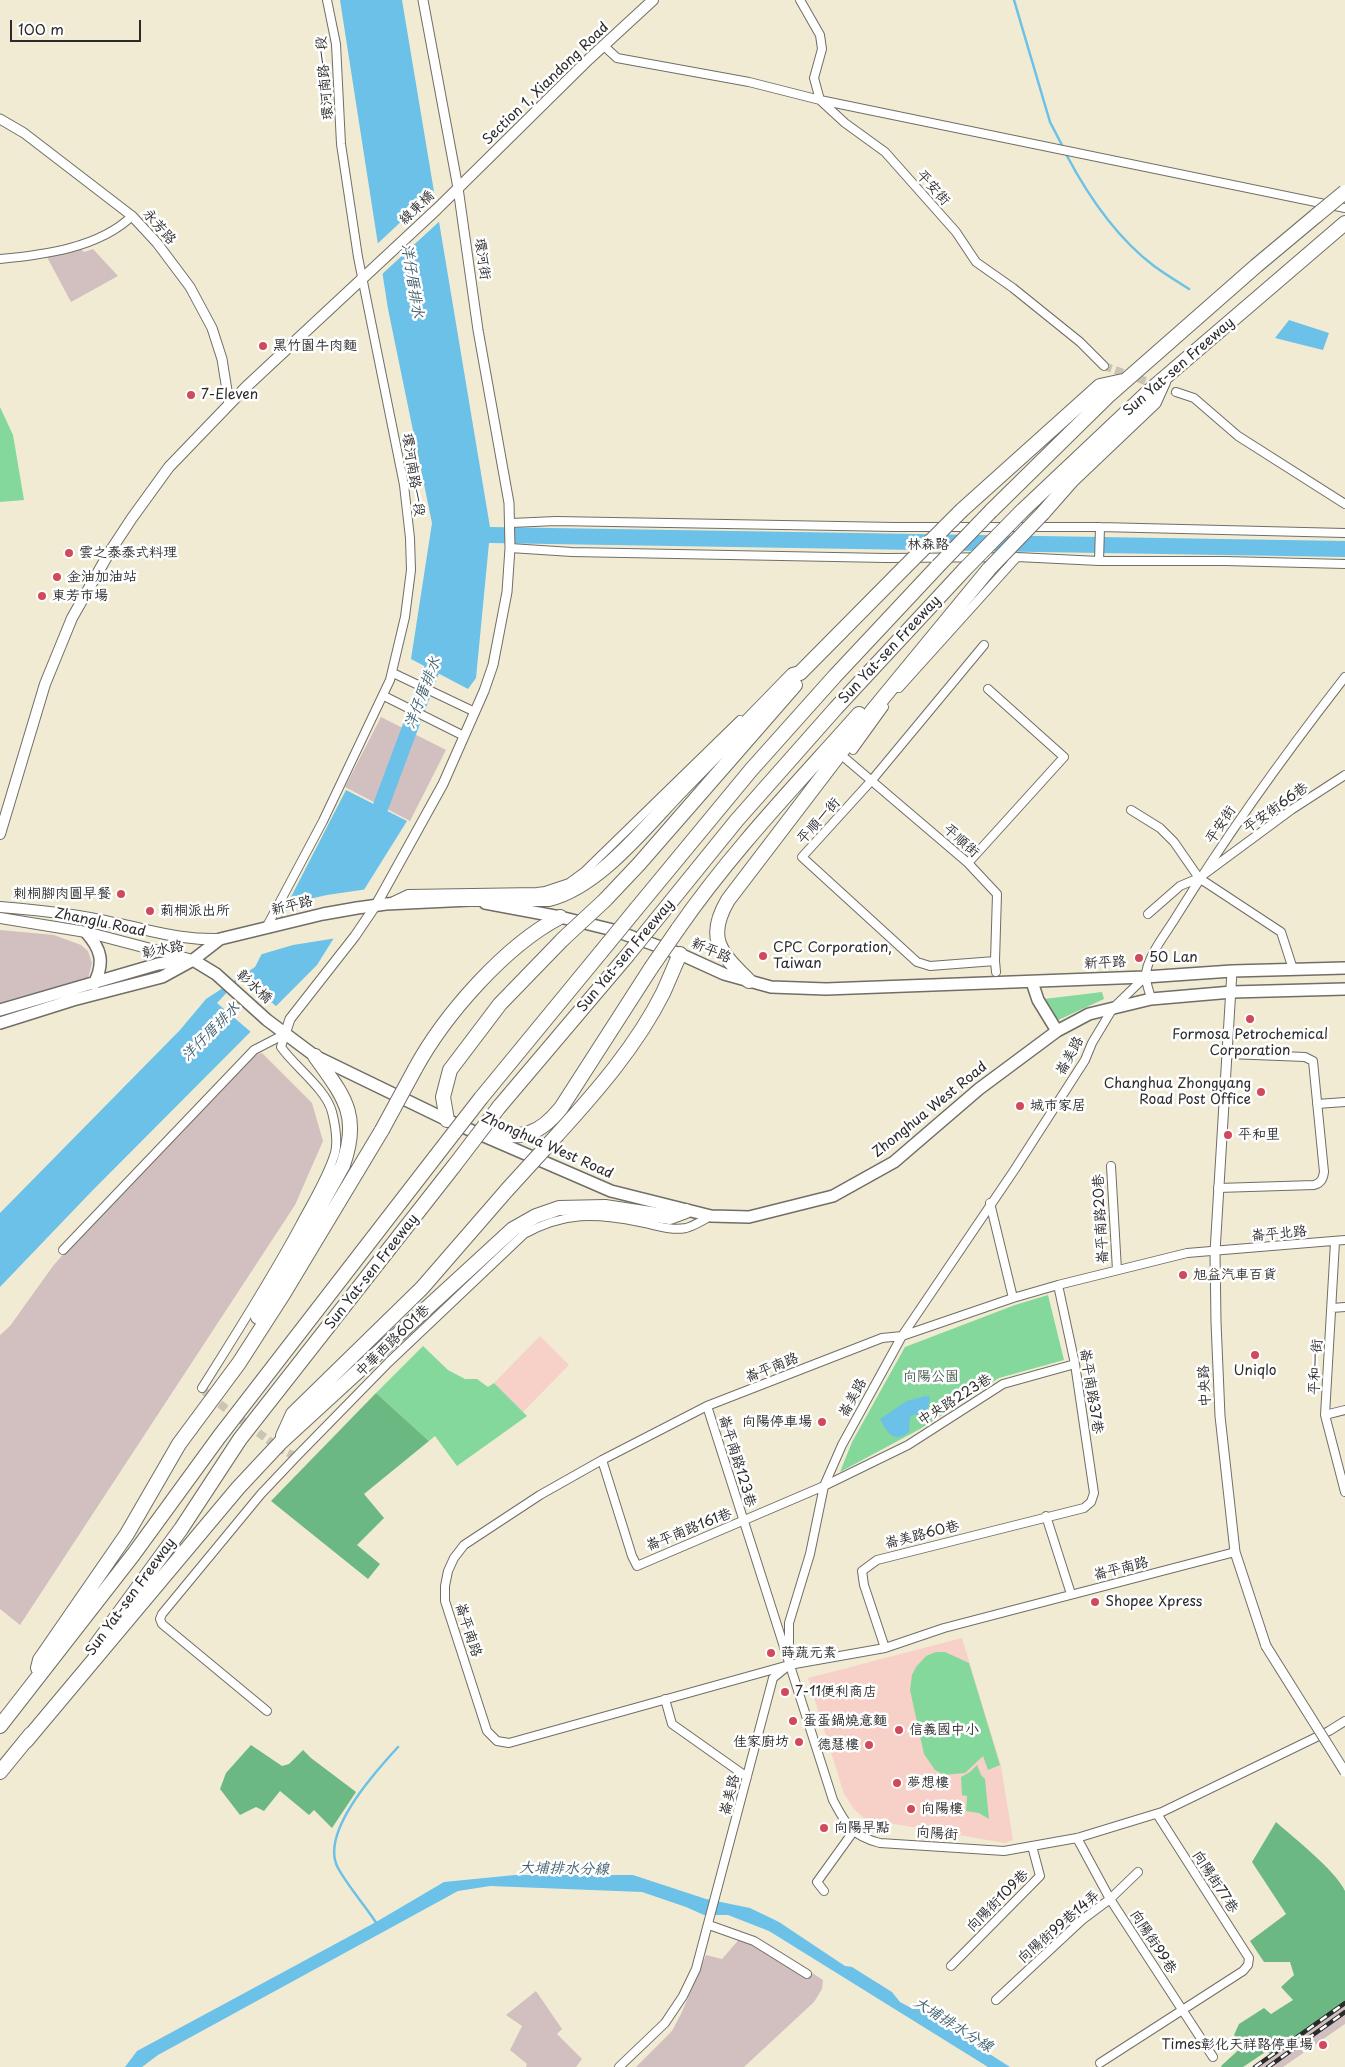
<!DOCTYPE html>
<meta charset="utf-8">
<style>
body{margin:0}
#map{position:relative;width:1345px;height:2067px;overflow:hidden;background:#f1ebd4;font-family:"Playpen Sans",sans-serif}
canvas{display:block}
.scale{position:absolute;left:10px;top:20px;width:131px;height:22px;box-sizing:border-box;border:2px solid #2b2b2b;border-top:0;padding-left:6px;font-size:15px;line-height:18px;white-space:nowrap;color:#2b2b2b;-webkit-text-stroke:4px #fff;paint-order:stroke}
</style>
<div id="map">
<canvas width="1345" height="2067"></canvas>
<div class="scale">100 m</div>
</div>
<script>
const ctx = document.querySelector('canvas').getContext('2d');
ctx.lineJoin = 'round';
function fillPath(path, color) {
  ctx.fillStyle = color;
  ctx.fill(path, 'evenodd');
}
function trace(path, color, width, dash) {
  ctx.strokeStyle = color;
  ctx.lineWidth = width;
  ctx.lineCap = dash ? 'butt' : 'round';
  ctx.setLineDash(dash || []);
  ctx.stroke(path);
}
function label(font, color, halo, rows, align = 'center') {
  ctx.font = font + ' "Playpen Sans","LXGW WenKai TC",sans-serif';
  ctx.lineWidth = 5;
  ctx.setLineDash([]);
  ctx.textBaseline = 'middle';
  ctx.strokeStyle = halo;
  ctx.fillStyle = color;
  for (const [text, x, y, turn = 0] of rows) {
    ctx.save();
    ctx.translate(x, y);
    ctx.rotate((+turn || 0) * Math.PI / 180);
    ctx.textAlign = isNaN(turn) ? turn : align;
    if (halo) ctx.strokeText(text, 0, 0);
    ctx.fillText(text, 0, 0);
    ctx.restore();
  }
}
const built = new Path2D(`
 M 540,1336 L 569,1365 L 523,1412 L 494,1383 Z
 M 962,1638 L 1001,1766 L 1013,1840 L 1005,1843 L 865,1819 L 854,1809 L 844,1794 L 808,1678 Z`);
const industrial = new Path2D(`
 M 79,247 L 84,252 L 93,249 L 118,276 L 71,302 L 47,257 Z
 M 381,717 L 446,750 L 410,821 L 345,787 Z
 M 0,930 L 54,935 L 81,945 L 88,951 L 92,963 L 88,979 L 0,1009 Z
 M 262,1053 L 312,1103 L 323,1141 L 295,1205 L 20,1625 L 0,1609 L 0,1335 L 10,1326 L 53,1266 L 78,1237 L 254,1055 Z
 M 742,1936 L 785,1955 L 823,1980 L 822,1989 L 814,2002 L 744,2067 L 636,2067 L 672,2031 L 682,2012 L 706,1955 L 722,1959 Z
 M 536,1991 L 562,2029 L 557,2034 L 582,2059 L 576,2067 L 526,2067 L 527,2064 L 510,2050 L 522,2026 L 506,2015 Z
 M 1345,2006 L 1345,2024 L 1283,2067 L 1258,2067 Z`);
const green = new Path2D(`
 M 0,407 L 13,435 L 24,500 L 0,502 Z
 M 1102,992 L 1104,999 L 1056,1021 L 1044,999 Z
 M 1048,1295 L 1064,1360 L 999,1378 L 920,1429 L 840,1472 L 852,1442 L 905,1347 L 1015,1305 Z
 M 423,1346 L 448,1370 L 465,1379 L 477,1379 L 488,1387 L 494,1383 L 527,1416 L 457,1466 L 435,1436 L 429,1441 L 376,1393 Z
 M 936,1652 L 945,1652 L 969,1663 L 1000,1765 L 988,1770 L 983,1756 L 965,1773 L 944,1775 L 935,1770 L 924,1754 L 910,1690 L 912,1675 L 916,1667 L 926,1656 Z
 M 977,1765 L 981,1775 L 985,1779 L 989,1819 L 979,1813 L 966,1811 L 967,1796 L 962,1795 L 961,1777 L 970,1772 Z`);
const forest = new Path2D(`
 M 376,1393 L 429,1441 L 364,1494 L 384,1518 L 357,1545 L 380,1564 L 368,1579 L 271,1501 Z
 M 251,1745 L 282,1766 L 289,1764 L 303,1750 L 311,1758 L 356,1792 L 332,1828 L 314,1810 L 309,1815 L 280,1791 L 264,1811 L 256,1807 L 240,1815 L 220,1789 L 226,1773 Z
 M 1276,1822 C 1294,1838 1336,1871 1345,1891 L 1345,2006 L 1273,2057 L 1267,2051 L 1243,2067 L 1222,2067 L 1221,2066 L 1244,2045 L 1234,2035 L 1239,2024 L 1264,2008 L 1271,2014 L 1293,2000 L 1281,1987 L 1294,1975 L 1290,1962 L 1264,1962 L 1250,1941 L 1286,1914 L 1252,1862 Z`);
const water = new Path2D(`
 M 340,0 L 402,0 L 490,527 L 1345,541 L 1345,557 L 489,543 L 476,678 L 468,689 L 411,659 L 432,523 L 388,309 Z
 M 1289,320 L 1329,333 L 1323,350 L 1275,338 Z
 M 346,790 L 407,821 L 317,965 L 91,1192 L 0,1287 L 0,1213 L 180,1030 L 206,999 L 255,967 Z
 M 925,1396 L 930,1397 L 927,1414 L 919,1416 L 915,1414 L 910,1417 L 909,1432 C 894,1444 887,1433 880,1419 L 907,1401 Z
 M 515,1875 L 633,1875 L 706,1899 L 750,1908 L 779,1922 L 845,1966 L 852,1967 L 892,1992 L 900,2002 L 913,2009 L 919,2009 L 1010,2067 L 988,2067 L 769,1931 L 728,1915 L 704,1915 L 686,1907 L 642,1892 L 490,1886 L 458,1891 L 158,2055 L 142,2067 L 125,2067 L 137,2051 L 376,1922 L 444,1882 Z`);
const pier = new Path2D(`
 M 437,188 L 442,219 L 380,276 L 375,246 Z
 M 368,889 L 337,938 L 293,945 L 259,955 L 291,903 L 327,895 Z
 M 242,976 L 278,1008 L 252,1033 L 217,1003 Z`);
const stream = new Path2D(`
 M 1014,0 L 1050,122 L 1064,149
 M 1066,154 C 1087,194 1117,238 1154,266 C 1165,274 1178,282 1189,289
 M 377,1924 C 365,1905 349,1888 338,1868 C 319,1833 376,1771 398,1747`);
const river = new Path2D(`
 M 370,825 L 379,811 L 439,650`);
const minorTunnel = new Path2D(`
 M 1104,366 L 1176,392
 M 202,1388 L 209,1396 L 279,1448 L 296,1457`);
const minor = new Path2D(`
 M 800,0 L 820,35 L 822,49 L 814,78 L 820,100 L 845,123 L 885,152 L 956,232 L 976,262 L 1013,288 L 1080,342 L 1104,366
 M 604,46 L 617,58 L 749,82 L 820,100 L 1345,208
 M 0,259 C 43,255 99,248 132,216
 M 1176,392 L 1194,398 L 1238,436 L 1345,504
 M 511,523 L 556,521 L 895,527 L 1100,527 L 1345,533
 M 510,548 L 572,552 L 886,558 L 1017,557 L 1099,561 L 1225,561 L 1345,564
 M 1099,561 L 1100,527
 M 984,645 L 872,780 L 802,857 L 917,962 L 930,966 L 995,961
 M 393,673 L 475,712
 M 899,688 L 1017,557
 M 384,696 L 464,736
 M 853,750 L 884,707
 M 846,759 L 968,863 L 997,894 L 995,961 L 996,972
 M 1131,810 L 1160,828 L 1174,842 L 1199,878 L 1281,932 L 1293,969
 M 968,863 L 1064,757 L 988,689
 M 391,902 L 408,894 L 537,892 L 545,891 L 569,883 L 584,872 L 740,720
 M 1148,914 L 1180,886 L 1199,878 L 1291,810 L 1345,775
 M 266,928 L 323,821 L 390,680 L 405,617 L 411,570 L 410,538 L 404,485 L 358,257 L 341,144 L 336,44 L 327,0
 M 1151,999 C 1150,993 1146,984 1146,977 C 1145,959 1167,932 1176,917 C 1228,833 1285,754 1345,677
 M 1317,1104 L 1345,1102
 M 1111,1166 L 1117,1270
 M 1218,1188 L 1314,1185 C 1321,1183 1323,1179 1324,1172 L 1313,1061 L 1305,1057 L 1228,1054
 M 990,1203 L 1013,1298
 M 1335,1242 L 1325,1415 L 1345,1492
 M 63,1250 L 254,1050 L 285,1034
 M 1332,1308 L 1345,1307
 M 202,1388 C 236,1334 270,1281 300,1225 C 312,1202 327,1179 335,1153 C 338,1141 335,1124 332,1112 C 326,1089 295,1067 281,1047 L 285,1034
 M 707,1406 L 833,1800 C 846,1825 852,1836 880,1843 L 1004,1851 L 1077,1838 L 1162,1812 L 1329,1731 L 1345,1721
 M 1325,1415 L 1345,1410
 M 602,1460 L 632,1556 L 637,1566 L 824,1486 L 908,1445 L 1003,1384 L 1075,1364
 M 1046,1516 L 1071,1594
 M 1235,1552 L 944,1628 L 885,1648 L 789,1665 L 509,1743 L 497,1741 L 487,1731 L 445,1601 L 445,1586 L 448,1571 L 454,1558 L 464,1545 L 540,1495 L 602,1460 L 707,1406 L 882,1338 L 902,1336 L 1013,1298 L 1058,1285 L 1187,1253 L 1345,1240
 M 885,1648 L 864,1585 L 862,1571 L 877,1560 L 1084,1508 L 1091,1502 L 1094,1493 L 1075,1364 L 1058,1285
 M 665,1699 L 672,1724 L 747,1777
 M 267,1711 L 162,1624 L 160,1619 L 162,1614 L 261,1494 L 296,1457 L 389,1362 L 524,1234 C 565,1212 595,1213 640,1222 C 656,1225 670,1231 686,1228 C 694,1226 703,1220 711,1216
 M 1077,1838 L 1110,1899 L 1213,2057
 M 824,1891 L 817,1882 L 853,1832
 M 709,1925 L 754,1941 L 807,1974
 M 951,1966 L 1040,1876 L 1032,1846
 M 996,2000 L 1082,1920 L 1110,1899 L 1138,1872
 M 1100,2063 L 1243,1971 L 1248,1965 L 1249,1958 L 1157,1814
 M 619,2067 L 665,2023 L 683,1996 L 696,1969 L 773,1678 L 789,1665 L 789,1623 L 810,1554 L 824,1486 L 842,1445 L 902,1336 L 1015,1169 L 1085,1060 L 1092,1043 L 1113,1008 L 1145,977`);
const tertiary = new Path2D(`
 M 0,119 L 24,133 L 132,216 L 157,243 L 190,287 L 212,328 L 222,359 L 229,403
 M 1232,971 L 1215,1252 L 1216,1322 L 1220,1416 L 1235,1552 L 1266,1646
 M 285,1034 L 290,1019 L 355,936 L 376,905 L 443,784 L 484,691 L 493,665 L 507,592 L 510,548 L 509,503 L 478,330 L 458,188 L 423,0`);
const secondary = new Path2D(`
 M 0,834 L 45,684 L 72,618 L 109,553 L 132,518 L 169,467 L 246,387 L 437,209 L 589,59 L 653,0
 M 0,907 C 38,910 77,914 114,923 C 154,931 179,940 220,939
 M 0,918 L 86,932 L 189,959`);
const primary = new Path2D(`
 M 485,903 L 560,917 L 613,930 L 680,954 L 724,974 L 771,987 L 826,989 L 1145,977 L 1232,971 L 1345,968
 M 86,932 C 101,949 105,962 94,984
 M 193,960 L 216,974 L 267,1020 L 315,1056 L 447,1120 L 611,1191 L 711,1216 L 749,1217 L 833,1196 L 894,1162 L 979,1089 L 1057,1031 L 1089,1014 L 1151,999 L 1232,992 L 1345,989
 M 1032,982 L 1038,1000 L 1057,1031
 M 0,1010 L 158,964 L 186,960
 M 0,1023 L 73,1000 L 162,977 L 193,960 L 220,939 L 323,914 L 357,908 L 386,904 L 470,900`);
const motorway = new Path2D(`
 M 962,510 L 1100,386 L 1123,381
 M 991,511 L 1108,396 L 1256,266 L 1317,215
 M 1022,511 L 1148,392 L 1345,223
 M 1043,513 L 1072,480 L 1154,402 L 1163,382
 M 463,899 L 549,899 C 599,887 646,826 682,789 C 719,751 756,713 793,675 L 800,673 L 904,568
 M 605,900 L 639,864 L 795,685
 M 637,908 L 751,770 L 835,676 L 938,566
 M 656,920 L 737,820 L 836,708 L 965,569
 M 678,929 C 732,851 797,784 859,714
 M 749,981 C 721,953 705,939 728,900 L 873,710 L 989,569
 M 415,1069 C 445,1014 505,946 560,917
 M 481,1098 L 601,952
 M 499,1107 L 626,957
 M 447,1120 L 443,1097 L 450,1070 L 500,1004 L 563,939
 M 482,1134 C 521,1136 535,1140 561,1108 L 651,968
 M 558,1134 C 597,1091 637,1045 663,993 C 669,980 674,967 680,954
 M 258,1317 L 343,1165 C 361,1114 343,1096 315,1056
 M 283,1436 L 293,1414 L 422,1288 L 507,1190
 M 94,1648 L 181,1529 L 240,1439 L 454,1166
 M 38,1668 L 40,1660 L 127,1534 L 179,1444 L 239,1363 L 284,1293 L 382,1130
 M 0,1726 L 133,1555 L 219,1437 L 436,1156
 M 26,1741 L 238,1488 L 281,1442 L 513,1229 L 536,1216 L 559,1208 L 605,1207 L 670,1217 L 686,1211
 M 0,1772 L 31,1734`);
const rail = new Path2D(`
 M 1255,2067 L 1345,2003
 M 1268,2067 L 1345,2012`);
const tertiaryBridge = new Path2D(`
 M 1266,1646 L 1345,1772`);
const motorwayBridge = new Path2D(`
 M 1317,215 L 1345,192
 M 938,566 L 991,511
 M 904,568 L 962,510
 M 965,569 L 1022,511
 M 989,569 L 1043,513
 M 563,939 L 605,900
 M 601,952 L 637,908
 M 626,957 L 656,920
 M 651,968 L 678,929
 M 382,1130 L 415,1069
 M 436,1156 L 481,1098
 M 454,1166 L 499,1107
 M 507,1190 L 558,1134`);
const markers = [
 [263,346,5,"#d1495b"],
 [191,395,5,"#d1495b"],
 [69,553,5,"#d1495b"],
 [57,577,5,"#d1495b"],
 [42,596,5,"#d1495b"],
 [121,894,5,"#d1495b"],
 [150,911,5,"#d1495b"],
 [763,956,5,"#d1495b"],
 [1139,958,5,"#d1495b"],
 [1250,1019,5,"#d1495b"],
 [1261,1092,5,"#d1495b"],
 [1020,1106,5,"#d1495b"],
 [1228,1135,5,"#d1495b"],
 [1183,1275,5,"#d1495b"],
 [1255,1355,5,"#d1495b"],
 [822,1422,5,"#d1495b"],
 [1095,1602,5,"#d1495b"],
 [771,1653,5,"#d1495b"],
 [785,1692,5,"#d1495b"],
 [793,1721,5,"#d1495b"],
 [899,1730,5,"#d1495b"],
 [799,1742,5,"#d1495b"],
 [869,1745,5,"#d1495b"],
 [897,1783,5,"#d1495b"],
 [911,1809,5,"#d1495b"],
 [824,1828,5,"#d1495b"],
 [1323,2045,5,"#d1495b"]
];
const streetNames = [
 ["環河南路一段",325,78,-95],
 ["Section 1, Xiandong Road",546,84,-44],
 ["平安街",933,188,48],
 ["線東橋",417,208,-44],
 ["永芳路",159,227,49],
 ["環河街",482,259,82],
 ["Sun Yat-sen Freeway",1179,367,-41],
 ["環河南路一段",413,475,81],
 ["林森路",928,545],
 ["Sun Yat-sen Freeway",890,650,-47],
 ["平安街66巷",1276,808,-35],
 ["平順一街",819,821,-48],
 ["平安街",1221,825,-56],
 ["平順街",961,841,42],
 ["新平路",292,906,-14],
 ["Zhanglu Road",100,923,12],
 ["彰水路",163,950,-11],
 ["新平路",711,951,23],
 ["Sun Yat-sen Freeway",626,956,-50],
 ["新平路",1105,963,-3],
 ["彰水橋",254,987,42],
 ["崙美路",1070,1056,-61],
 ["Zhonghua West Road",930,1110,-39],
 ["Zhonghua West Road",547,1146,24],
 ["崙平南路20巷",1101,1219,-93],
 ["崙平北路",1279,1234,-5],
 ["Sun Yat-sen Freeway",372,1272,-52],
 ["中華西路601巷",393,1341,-44],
 ["平和一街",1316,1367,-86],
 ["崙平南路",772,1368,-22],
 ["中央路",1205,1386,-93],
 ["崙平南路37巷",1091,1391,81],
 ["崙美路",853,1398,-61],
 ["中央路223巷",955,1400,-32],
 ["崙平南路123巷",737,1461,73],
 ["崙平南路161巷",689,1530,-22],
 ["崙美路60巷",922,1535,-14],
 ["崙平南路",1121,1569,-14],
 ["Sun Yat-sen Freeway",131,1597,-54],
 ["崙平南路",468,1630,72],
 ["崙美路",730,1795,-76],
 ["向陽街",937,1834,4],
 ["向陽街77巷",1215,1882,57],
 ["向陽街109巷",998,1901,-45],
 ["向陽街99巷14弄",1059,1927,-41],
 ["向陽街99巷",1153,1942,57]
];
const poiNames = [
 ["黑竹園牛肉麵",273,346],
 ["7-Eleven",201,395],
 ["雲之泰泰式料理",79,553],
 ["金油加油站",67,577],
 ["東芳市場",52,596],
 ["刺桐腳肉圓早餐",111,894,"right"],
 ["莿桐派出所",160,911],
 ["CPC Corporation,",773,948],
 ["Taiwan",773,964],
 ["50 Lan",1149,958],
 ["Formosa Petrochemical",1250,1035,"center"],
 ["Corporation",1250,1051,"center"],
 ["Changhua Zhongyang",1251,1084,"right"],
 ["Road Post Office",1251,1100,"right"],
 ["城市家居",1030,1106],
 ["平和里",1238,1135],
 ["旭益汽車百貨",1193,1275],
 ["Uniqlo",1255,1371,"center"],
 ["向陽停車場",812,1422,"right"],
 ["Shopee Xpress",1105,1602],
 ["蒔蔬元素",781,1653],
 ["7-11便利商店",795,1692],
 ["蛋蛋鍋燒意麵",803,1721],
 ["信義國中小",909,1730],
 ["佳家廚坊",789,1742,"right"],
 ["德慧樓",859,1745,"right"],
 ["夢想樓",907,1783],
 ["向陽樓",921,1809],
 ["向陽早點",834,1828],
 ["Times彰化天祥路停車場",1313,2045,"right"]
];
const parkNames = [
 ["向陽公園",931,1377]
];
const waterNames = [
 ["洋仔厝排水",412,281,81],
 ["洋仔厝排水",423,693,-69],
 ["洋仔厝排水",211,1032,-45],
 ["大埔排水分線",564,1869,1],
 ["大埔排水分線",953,2025,32]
];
fillPath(built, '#f7d1c8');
fillPath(industrial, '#d2bfc0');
fillPath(green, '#84d89b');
fillPath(forest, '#6bb883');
fillPath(water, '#6bc1e8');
fillPath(pier, '#f1ebd4');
trace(stream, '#6bc1e8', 2.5);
trace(river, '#6bc1e8', 16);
trace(minorTunnel, '#c9c5b2', 8, [8, 4]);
trace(minor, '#706e66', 10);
trace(tertiary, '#706e66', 11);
trace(secondary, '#706e66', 12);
trace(primary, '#706e66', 14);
trace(motorway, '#706e66', 16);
trace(minor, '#fff', 8);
trace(tertiary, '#fff', 9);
trace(secondary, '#fff', 10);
trace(primary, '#fff', 11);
trace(motorway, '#fff', 14);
trace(rail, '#2b2b2b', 4.5);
trace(rail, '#fff', 2.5, [8]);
trace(tertiaryBridge, '#706e66', 11, []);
trace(motorwayBridge, '#706e66', 16, []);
trace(tertiaryBridge, '#fff', 9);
trace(motorwayBridge, '#fff', 14);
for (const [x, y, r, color] of markers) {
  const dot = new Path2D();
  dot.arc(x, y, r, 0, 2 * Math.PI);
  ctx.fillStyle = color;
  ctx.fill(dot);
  trace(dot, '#fff', 2);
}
label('14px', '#2b2b2b', '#fff', streetNames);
label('14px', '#2b2b2b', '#fff', poiNames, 'left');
label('14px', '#465f4d', '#fff', parkNames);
label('italic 15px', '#41606d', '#fff', waterNames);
</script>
